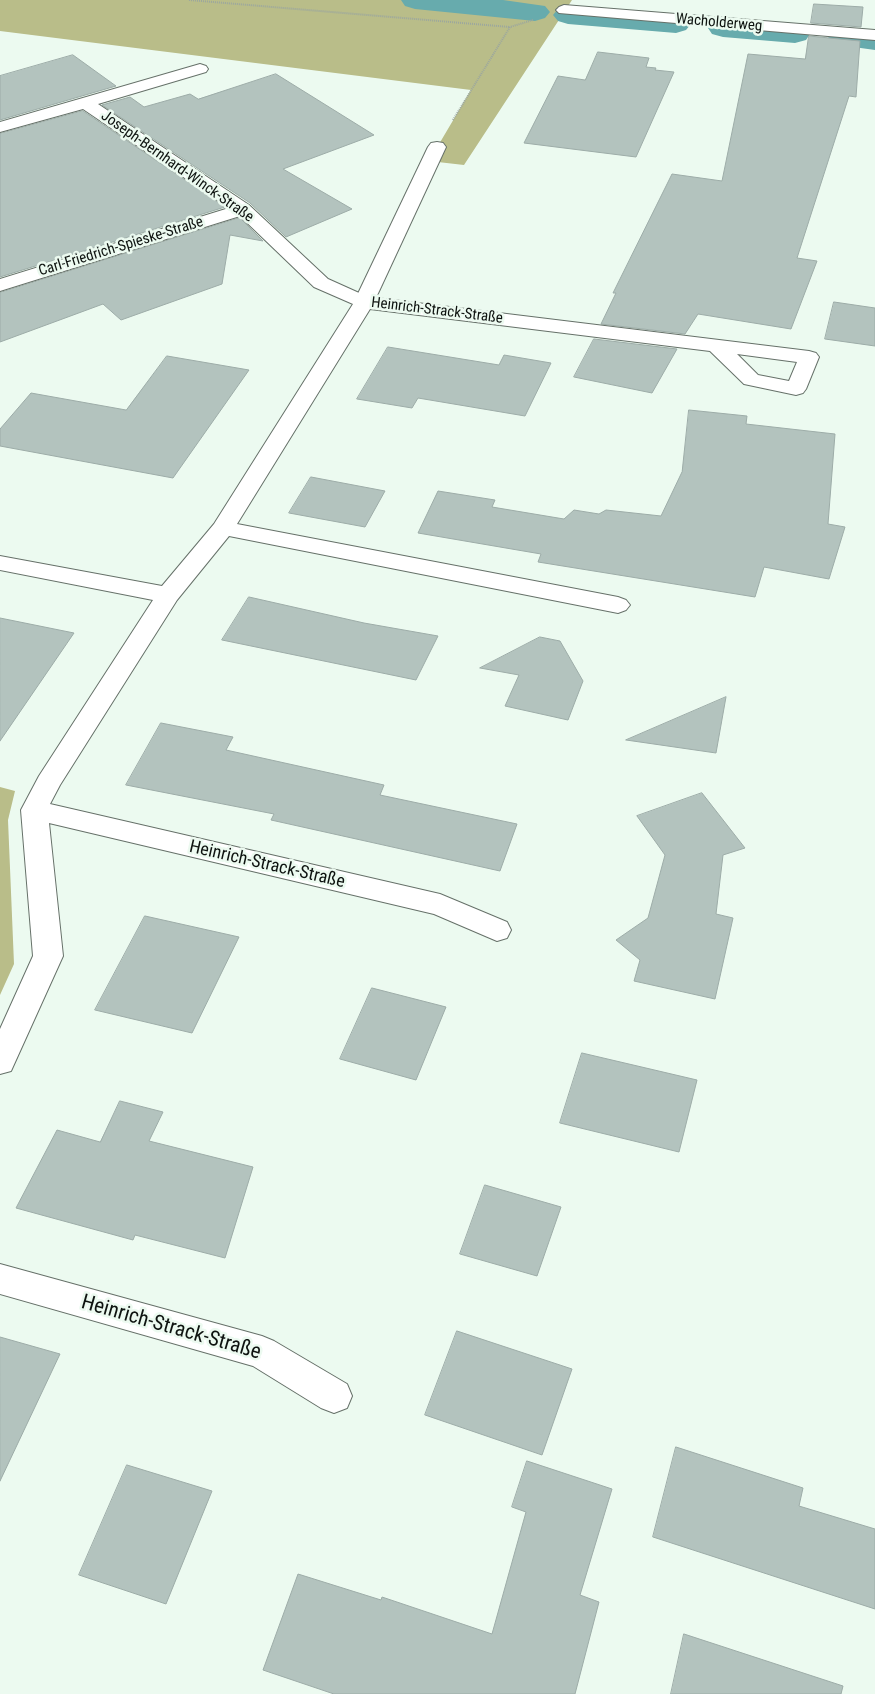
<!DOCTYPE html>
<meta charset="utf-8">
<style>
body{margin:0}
canvas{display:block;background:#ecfaf0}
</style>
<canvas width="875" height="1694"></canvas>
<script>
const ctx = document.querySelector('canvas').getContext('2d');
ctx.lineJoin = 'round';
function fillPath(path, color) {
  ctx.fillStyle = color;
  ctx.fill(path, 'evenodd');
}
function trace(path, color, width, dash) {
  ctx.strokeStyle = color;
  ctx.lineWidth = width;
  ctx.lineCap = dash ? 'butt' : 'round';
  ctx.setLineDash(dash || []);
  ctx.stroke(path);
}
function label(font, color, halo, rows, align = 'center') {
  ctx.font = font + ' "Roboto Condensed",sans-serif';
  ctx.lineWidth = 5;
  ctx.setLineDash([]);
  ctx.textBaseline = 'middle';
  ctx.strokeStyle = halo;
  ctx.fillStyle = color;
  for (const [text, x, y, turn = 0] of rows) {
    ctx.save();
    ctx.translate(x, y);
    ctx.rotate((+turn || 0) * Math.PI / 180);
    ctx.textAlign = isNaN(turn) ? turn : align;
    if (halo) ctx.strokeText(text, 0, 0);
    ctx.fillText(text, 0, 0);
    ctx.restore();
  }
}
const forest = new Path2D(`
 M 0,0 L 572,0 L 464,165 L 429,161 L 471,90 L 0,31 Z
 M 0,787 L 15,791 L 8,820 L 14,964 L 0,995 Z`);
const canal = new Path2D(`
 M 401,0 L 503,0 L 545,6 L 550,12 L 545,18 L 535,21 L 415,9 L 405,6 Z
 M 568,6 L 676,15 L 686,18 L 691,24 L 686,30 L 676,33 L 568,24 L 558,21 L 553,15 L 558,9 Z
 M 723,19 L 795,25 L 806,28 L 810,34 L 806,40 L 795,43 L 723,37 L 712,34 L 708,28 L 712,22 Z
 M 843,29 L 875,32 L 875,50 L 832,44 L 828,38 L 832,32 Z`);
const building = new Path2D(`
 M 814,4 L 863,7 L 861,27 L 811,23 Z
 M 809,36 L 860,41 L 856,97 L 849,96 L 797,258 L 817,261 L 791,329 L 698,314 L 685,334 L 601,324 L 616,293 L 613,293 L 672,174 L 722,181 L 748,54 L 805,59 Z
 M 598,52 L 649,58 L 646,67 L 656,68 L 655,70 L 674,72 L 636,157 L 524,143 L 558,76 L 585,80 Z
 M 73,55 L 116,86 L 0,120 L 0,76 Z
 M 276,74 L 374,135 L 283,169 L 352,209 L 286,237 L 250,203 L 102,105 L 130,97 L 144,107 L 190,94 L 198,99 Z
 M 83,111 L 225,207 L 0,277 L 0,134 Z
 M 240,218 L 263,241 L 230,235 L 222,284 L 121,320 L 103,304 L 0,342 L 0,293 Z
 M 834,302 L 875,308 L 875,346 L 825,339 Z
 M 594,339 L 677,349 L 652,393 L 574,377 Z
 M 388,347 L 499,365 L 504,355 L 551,363 L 525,416 L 418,398 L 412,408 L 357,399 Z
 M 167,356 L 249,370 L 173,478 L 0,446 L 0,429 L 31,393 L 126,410 Z
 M 689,410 L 747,416 L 746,424 L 835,434 L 828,524 L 845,527 L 829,579 L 764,567 L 755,597 L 538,562 L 541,554 L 418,533 L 438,491 L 495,500 L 492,507 L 564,519 L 574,510 L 599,514 L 606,510 L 661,516 L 682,472 Z
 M 311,477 L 385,491 L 365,527 L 289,513 Z
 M 249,597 L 364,623 L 438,636 L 416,680 L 222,640 Z
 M 0,618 L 74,633 L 0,741 Z
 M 540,637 L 560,641 L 583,681 L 568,720 L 505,706 L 519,675 L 480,668 Z
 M 726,697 L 716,753 L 626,740 Z
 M 161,723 L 233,737 L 226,750 L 384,785 L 380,795 L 517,824 L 500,871 L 271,820 L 274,814 L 126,785 Z
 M 702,793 L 745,848 L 723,855 L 716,914 L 733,918 L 715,999 L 634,981 L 640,960 L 616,940 L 648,918 L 665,855 L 637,816 Z
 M 145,916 L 239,937 L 192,1033 L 95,1010 Z
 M 372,988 L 446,1007 L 416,1080 L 340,1059 Z
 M 582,1053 L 697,1080 L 679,1152 L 560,1123 Z
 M 120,1101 L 163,1112 L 149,1141 L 253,1167 L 225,1258 L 135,1235 L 133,1240 L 16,1208 L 57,1130 L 100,1142 Z
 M 485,1185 L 561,1207 L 537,1276 L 460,1254 Z
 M 457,1331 L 572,1369 L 542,1455 L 425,1415 Z
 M 0,1337 L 60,1354 L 0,1481 Z
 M 676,1447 L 803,1488 L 799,1506 L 875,1529 L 875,1609 L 653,1537 Z
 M 527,1461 L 612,1489 L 580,1595 L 599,1602 L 575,1694 L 334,1694 L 263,1670 L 298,1574 L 381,1600 L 382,1597 L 492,1634 L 526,1512 L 512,1507 Z
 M 127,1465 L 212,1491 L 166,1604 L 79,1575 Z
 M 684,1634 L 843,1686 L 841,1694 L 671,1694 Z`);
const path = new Path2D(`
 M 189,0 L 510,27
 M 453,120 L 510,27 L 533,20`);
const lane = new Path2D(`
 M 437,142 L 443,143 L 446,147 L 374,302 L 371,306 L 364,308 L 357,306 L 354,302 L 428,147 L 431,143 Z`);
const street = new Path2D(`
 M 564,5 L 875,30 L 875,40 L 559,13 L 556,10 L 559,7 Z
 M 200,64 L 206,66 L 208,69 L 206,72 L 98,104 L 249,205 L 328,279 L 368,297 L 809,351 L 816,353 L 819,357 L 806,389 L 803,393 L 796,395 L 744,384 L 710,351 L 370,309 L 237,524 L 618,597 L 626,600 L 630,605 L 626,610 L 618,613 L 229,536 L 177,600 L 60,785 L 50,804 L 440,894 L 507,922 L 511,930 L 507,938 L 497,941 L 434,914 L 49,823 L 63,956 L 11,1071 L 0,1074 L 0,1029 L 33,956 L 21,810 L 39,776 L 153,600 L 0,570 L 0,556 L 162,586 L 214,524 L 353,304 L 314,287 L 240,216 L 0,291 L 0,279 L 229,208 L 83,109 L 0,132 L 0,122 ZM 737,354 L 797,362 L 789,381 L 758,375 Z
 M 0,1264 L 262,1336 L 274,1341 L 347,1384 L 352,1396 L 347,1408 L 334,1413 L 321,1408 L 253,1366 L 0,1294 Z`);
const farStreetnames = [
 ["Wacholderweg",719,23,5],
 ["Joseph-Bernhard-Winck-Straße",177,167,35],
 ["Carl-Friedrich-Spieske-Straße",121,247,-17],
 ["Heinrich-Strack-Straße",437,311,7]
];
const streetNames = [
 ["Heinrich-Strack-Straße",267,865,13]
];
const nearStreetnames = [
 ["Heinrich-Strack-Straße",171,1328,16]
];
fillPath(forest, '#b9bd89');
fillPath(canal, '#67abad');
fillPath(building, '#b3c3be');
trace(building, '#9daca8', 1);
trace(lane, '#667169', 2);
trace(street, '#667169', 2);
trace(path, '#9ba69f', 2, [1, 1]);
fillPath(lane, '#fff');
fillPath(street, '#fff');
label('15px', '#0e1310', '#ecfaf0', farStreetnames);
label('18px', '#0e1310', '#ecfaf0', streetNames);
label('21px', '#0e1310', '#ecfaf0', nearStreetnames);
</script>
